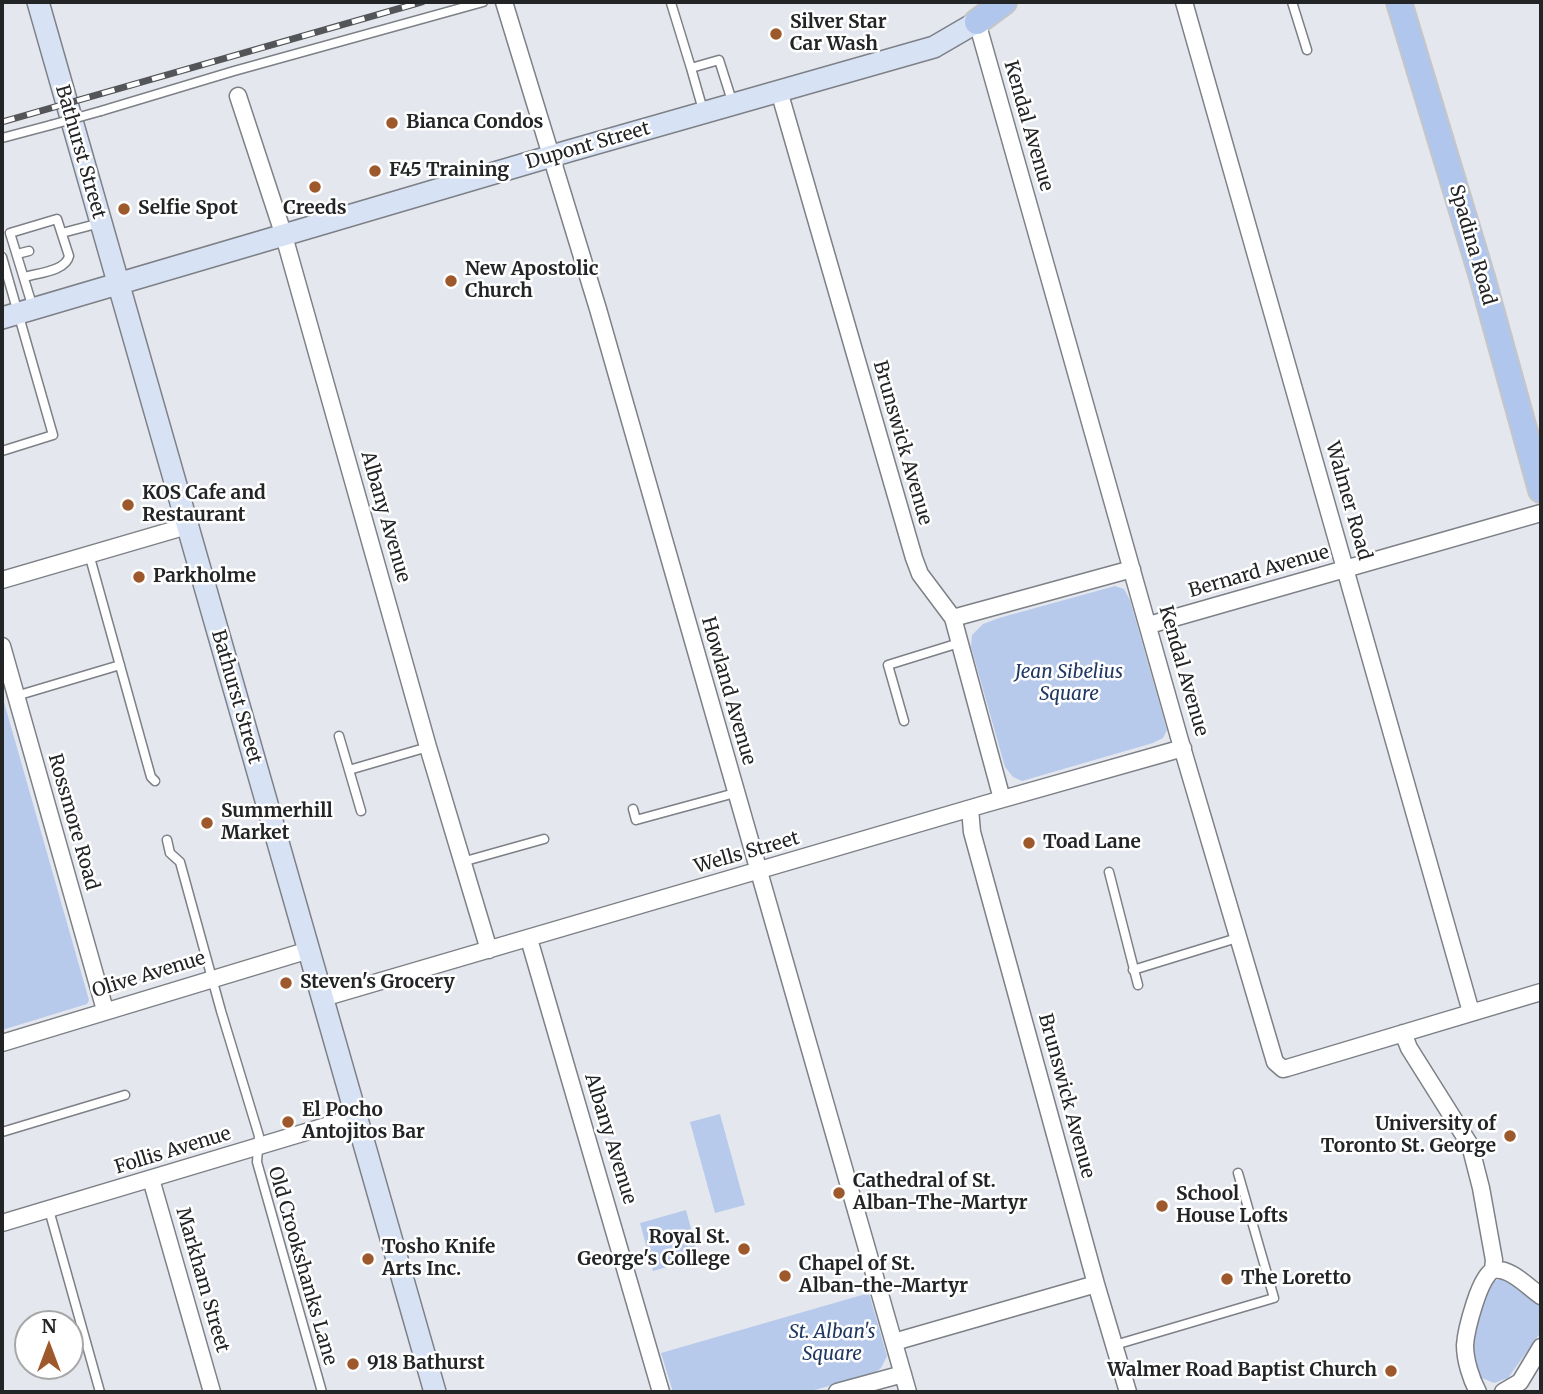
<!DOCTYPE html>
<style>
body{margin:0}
#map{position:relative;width:1543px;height:1394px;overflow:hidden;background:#e4e8ee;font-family:Merriweather,serif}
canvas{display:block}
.frame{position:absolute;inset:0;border:4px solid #232426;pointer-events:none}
.north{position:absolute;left:14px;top:1310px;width:70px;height:70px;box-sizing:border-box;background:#fff;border:2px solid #a7a7a8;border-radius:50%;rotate:0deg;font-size:19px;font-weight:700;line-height:28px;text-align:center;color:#232426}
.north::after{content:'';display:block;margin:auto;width:24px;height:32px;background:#9d592b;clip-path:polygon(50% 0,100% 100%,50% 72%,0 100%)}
</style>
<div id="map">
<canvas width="1543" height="1394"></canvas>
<div class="frame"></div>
<div class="north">N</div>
</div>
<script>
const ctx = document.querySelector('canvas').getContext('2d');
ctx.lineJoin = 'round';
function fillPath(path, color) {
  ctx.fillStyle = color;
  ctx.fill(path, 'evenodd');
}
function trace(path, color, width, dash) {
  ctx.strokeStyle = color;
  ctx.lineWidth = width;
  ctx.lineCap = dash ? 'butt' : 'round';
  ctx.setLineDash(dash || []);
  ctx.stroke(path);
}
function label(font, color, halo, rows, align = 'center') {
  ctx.font = font + ' Merriweather,serif';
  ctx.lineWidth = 5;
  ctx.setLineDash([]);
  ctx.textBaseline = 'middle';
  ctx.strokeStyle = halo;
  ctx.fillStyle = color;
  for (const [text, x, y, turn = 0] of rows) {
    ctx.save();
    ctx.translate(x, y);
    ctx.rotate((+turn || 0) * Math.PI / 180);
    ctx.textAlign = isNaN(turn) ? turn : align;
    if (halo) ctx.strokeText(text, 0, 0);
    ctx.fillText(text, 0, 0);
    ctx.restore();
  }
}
const green = new Path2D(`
 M 1115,586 L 1124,589 L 1130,600 L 1167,730 L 1163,738 L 1153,743 L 1022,781 L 1013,777 L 1005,767 L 971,647 L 972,635 L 983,624 L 999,618 Z
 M 2,695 L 89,1000 L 87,1004 L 2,1030 Z
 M 720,1114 L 745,1205 L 715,1213 L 690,1122 Z
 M 686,1210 L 699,1258 L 653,1271 L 640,1223 Z
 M 1501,1279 L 1507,1280 L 1541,1304 L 1541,1332 L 1508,1378 L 1494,1383 L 1482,1378 L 1477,1372 L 1472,1353 L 1472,1345 L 1487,1288 L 1494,1281 Z
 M 869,1293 L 887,1356 L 881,1368 L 873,1374 L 807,1392 L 673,1392 L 661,1353 Z`);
const lane = new Path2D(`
 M 1292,2 L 1307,50
 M 671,3 L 691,68
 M 703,110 L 691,68 L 719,60 L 733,104
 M 101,111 L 234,71 L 483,2
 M 2,138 L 51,125
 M 62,233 L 100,223
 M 17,254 L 29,251
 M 2,257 L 53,435 L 2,451
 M 25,277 C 38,273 66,271 69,256 L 57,219 L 10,233 L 33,308
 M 89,554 L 151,777 L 155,781
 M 16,696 L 120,665
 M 904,721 L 888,665 L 959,643
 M 339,736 L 361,811
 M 349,770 L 428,747
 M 633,809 L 636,820 L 735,793
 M 167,840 L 170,853 L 180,862 L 221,1011 L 259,1136 L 257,1162 L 322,1392
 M 462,862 L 544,839
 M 1109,872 L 1138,985
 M 1133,970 L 1237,938
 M 2,1132 L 125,1095
 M 49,1210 L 100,1392
 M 1115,1345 L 1274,1298 L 1238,1173`);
const street = new Path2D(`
 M 504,2 L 598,309 L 908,1392
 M 1184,2 L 1471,1012
 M 977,22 L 1179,737 L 1275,1062 L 1283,1069 L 1287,1068 L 1541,992
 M 779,91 L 914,558 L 920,574 L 953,618 L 1002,799
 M 238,96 L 284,236 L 428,747 L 489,950
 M 2,580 L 187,526
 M 953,618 L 1132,569
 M 1149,625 L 1541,513
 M 2,646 L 105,1010
 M 970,809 L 972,832 L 1096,1284 L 1128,1392
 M 529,939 L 661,1392
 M 323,998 L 985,804 L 1183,748
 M 1403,1033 L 1409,1048 L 1470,1145 L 1481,1188 L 1494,1260 L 1493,1270
 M 2,1043 L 309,950
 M 151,1179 L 212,1392
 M 2,1223 L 356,1117
 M 894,1342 L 1096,1284
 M 837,1392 L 903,1374
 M 1478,1392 C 1471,1379 1465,1360 1465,1345 C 1466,1331 1480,1273 1494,1270 C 1510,1267 1529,1288 1541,1296
 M 1503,1392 L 1520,1382 L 1541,1347`);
const secondary = new Path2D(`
 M 38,2 L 435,1392
 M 2,318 L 569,151 L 934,47 L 977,22`);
const primary = new Path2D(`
 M 1399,2 L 1482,277 L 1541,490
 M 977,22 L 1004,2`);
const rail = new Path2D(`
 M 2,122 L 422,2`);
const laneBridge = new Path2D(`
 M 51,125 L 101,111`);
const markers = [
 [776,34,7,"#9d592b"],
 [392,123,7,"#9d592b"],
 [375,171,7,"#9d592b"],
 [315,187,7,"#9d592b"],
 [124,209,7,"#9d592b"],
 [451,281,7,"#9d592b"],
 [128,505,7,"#9d592b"],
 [139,577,7,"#9d592b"],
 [207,823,7,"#9d592b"],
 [1029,843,7,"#9d592b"],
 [286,983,7,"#9d592b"],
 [288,1122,7,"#9d592b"],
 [1510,1136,7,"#9d592b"],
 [839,1193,7,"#9d592b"],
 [1162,1206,7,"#9d592b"],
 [744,1249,7,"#9d592b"],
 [368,1259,7,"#9d592b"],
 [785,1276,7,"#9d592b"],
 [1227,1279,7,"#9d592b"],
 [353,1364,7,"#9d592b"],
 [1391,1371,7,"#9d592b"]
];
const poiNames = [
 ["Silver Star",790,23],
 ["Car Wash",790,45],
 ["Bianca Condos",406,123],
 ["F45 Training",389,171],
 ["Selfie Spot",138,209],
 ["Creeds",315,209,"center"],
 ["New Apostolic",465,270],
 ["Church",465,292],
 ["KOS Cafe and",142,494],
 ["Restaurant",142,516],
 ["Parkholme",153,577],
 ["Summerhill",221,812],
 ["Market",221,834],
 ["Toad Lane",1043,843],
 ["Steven's Grocery",300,983],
 ["El Pocho",302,1111],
 ["Antojitos Bar",302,1133],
 ["University of",1496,1125,"right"],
 ["Toronto St. George",1496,1147,"right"],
 ["Cathedral of St.",853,1182],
 ["Alban-The-Martyr",853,1204],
 ["School",1176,1195],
 ["House Lofts",1176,1217],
 ["Royal St.",730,1238,"right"],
 ["George's College",730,1260,"right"],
 ["Tosho Knife",382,1248],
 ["Arts Inc.",382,1270],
 ["Chapel of St.",799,1265],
 ["Alban-the-Martyr",799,1287],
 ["The Loretto",1241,1279],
 ["918 Bathurst",367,1364],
 ["Walmer Road Baptist Church",1377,1371,"right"]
];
const streetNames = [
 ["Kendal Avenue",1028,126,74],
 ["Dupont Street",588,146,-16],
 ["Bathurst Street",80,152,74],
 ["Spadina Road",1472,245,74],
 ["Brunswick Avenue",902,443,74],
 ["Walmer Road",1348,501,74],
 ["Albany Avenue",385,517,74],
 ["Bernard Avenue",1259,572,-16],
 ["Kendal Avenue",1183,671,74],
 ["Howland Avenue",728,691,74],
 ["Bathurst Street",236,697,74],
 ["Rossmore Road",73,822,74],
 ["Wells Street",747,853,-16],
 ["Olive Avenue",149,975,-17],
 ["Brunswick Avenue",1066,1096,75],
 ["Albany Avenue",610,1139,73],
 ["Follis Avenue",173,1151,-17],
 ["Old Crookshanks Lane",302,1266,74],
 ["Markham Street",202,1280,74]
];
const parkNames = [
 ["Jean Sibelius",1069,673],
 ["Square",1069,695],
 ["St. Alban's",832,1333],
 ["Square",832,1355]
];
fillPath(green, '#b8caeb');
trace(lane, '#7d8086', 11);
trace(street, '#7d8086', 19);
trace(secondary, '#7d8086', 24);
trace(primary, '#c6c6c7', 28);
trace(lane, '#fff', 8);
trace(street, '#fff', 16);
trace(secondary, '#d8e2f5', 21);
trace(primary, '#b1c6ec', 24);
trace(rail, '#535558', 7);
trace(rail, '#fff', 4.5, [13]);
trace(laneBridge, '#7d8086', 11, []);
trace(laneBridge, '#fff', 8);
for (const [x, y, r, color] of markers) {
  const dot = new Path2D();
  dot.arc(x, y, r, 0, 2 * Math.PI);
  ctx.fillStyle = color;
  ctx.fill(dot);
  trace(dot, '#fff', 2.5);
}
label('bold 19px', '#232426', '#fff', poiNames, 'left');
label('19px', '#232426', '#fff', streetNames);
label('italic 19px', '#203863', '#fff', parkNames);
</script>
